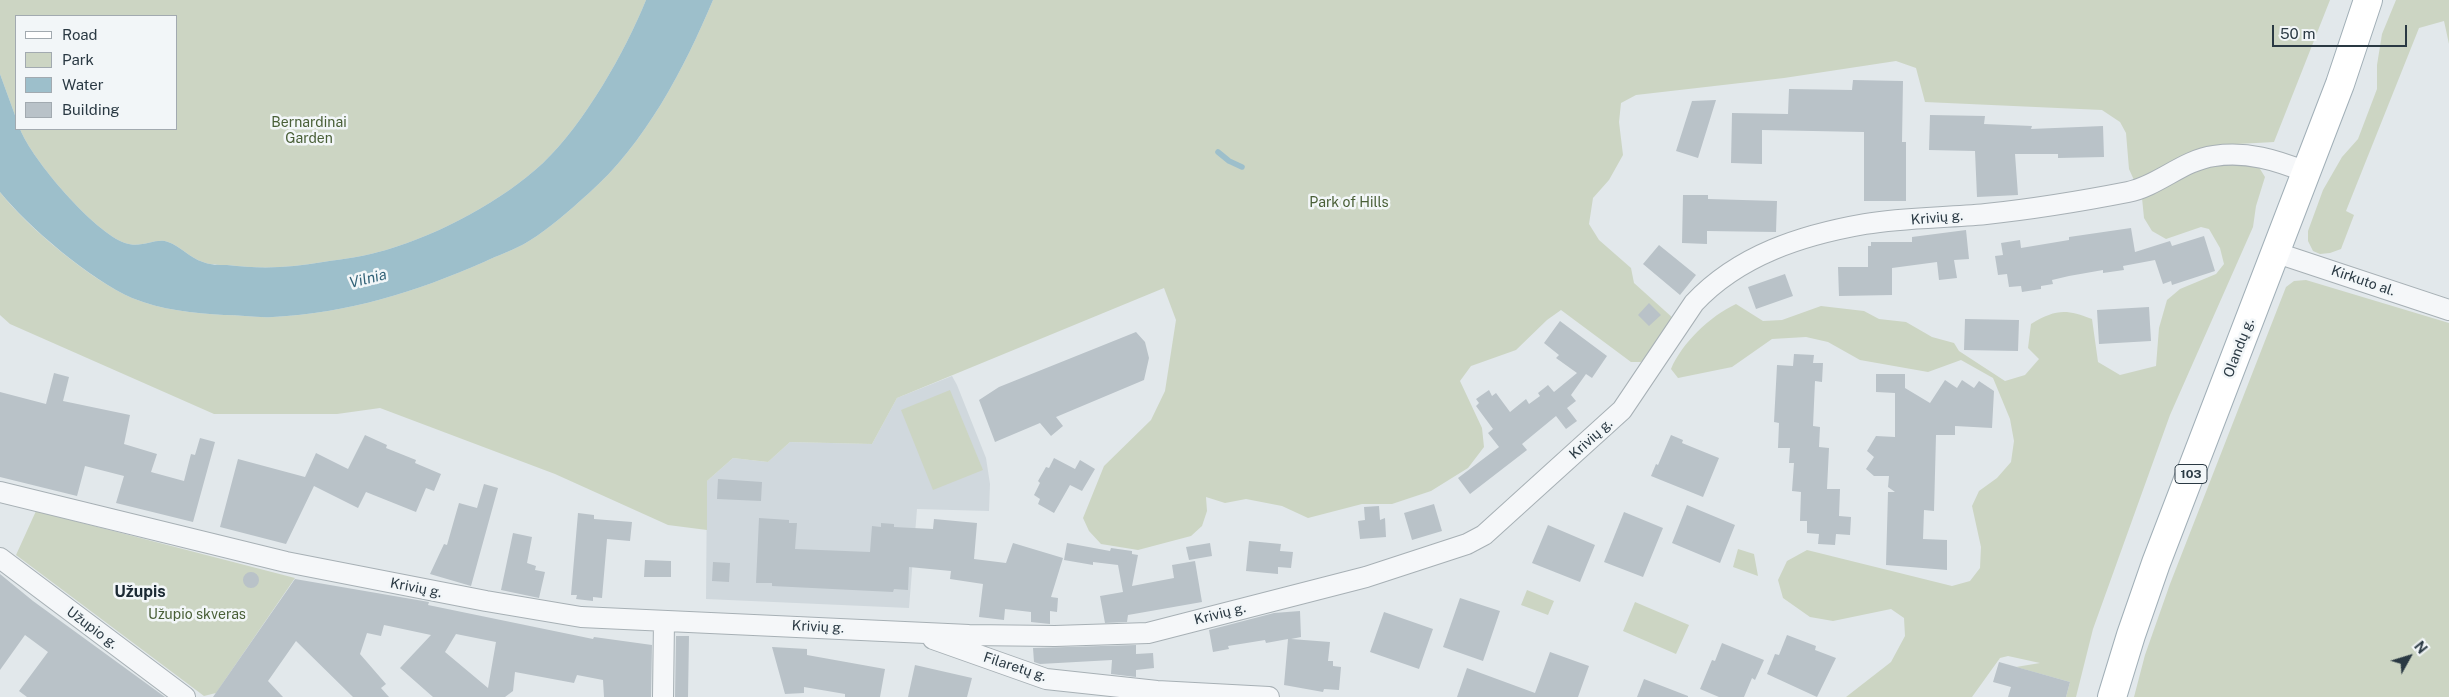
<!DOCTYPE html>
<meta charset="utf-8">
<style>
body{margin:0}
#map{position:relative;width:2449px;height:697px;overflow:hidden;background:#e2e8eb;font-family:"Public Sans",sans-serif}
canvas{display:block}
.legend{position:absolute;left:15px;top:15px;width:162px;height:115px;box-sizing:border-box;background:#f2f6f8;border:1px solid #a2aab0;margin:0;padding:6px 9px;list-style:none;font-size:15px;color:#2a3943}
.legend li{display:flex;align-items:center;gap:10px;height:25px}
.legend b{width:25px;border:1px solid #a2aab0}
.north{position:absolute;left:2384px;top:632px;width:50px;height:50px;-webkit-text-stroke:4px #f2f6f8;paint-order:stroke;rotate:51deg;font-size:14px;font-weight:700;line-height:20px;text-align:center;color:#2a3943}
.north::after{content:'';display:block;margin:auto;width:18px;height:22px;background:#2a3943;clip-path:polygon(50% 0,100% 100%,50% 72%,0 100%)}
.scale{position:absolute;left:2272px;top:25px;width:135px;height:22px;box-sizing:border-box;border:2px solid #2a3943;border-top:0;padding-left:6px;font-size:15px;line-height:18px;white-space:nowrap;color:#2a3943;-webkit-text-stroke:4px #f2f6f8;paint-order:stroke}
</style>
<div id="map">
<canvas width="2449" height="697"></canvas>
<ul class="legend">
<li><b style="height:6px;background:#fff"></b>Road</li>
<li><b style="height:14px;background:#ccd5c3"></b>Park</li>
<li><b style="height:14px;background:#9dbfcb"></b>Water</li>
<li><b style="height:14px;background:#b9c2c8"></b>Building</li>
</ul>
<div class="north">N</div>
<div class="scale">50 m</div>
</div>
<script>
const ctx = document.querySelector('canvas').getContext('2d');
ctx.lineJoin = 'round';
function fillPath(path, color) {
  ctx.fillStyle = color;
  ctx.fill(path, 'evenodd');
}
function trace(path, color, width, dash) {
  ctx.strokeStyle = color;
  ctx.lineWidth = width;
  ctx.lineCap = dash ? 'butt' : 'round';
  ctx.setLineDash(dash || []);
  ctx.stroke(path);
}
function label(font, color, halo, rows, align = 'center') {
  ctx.font = font + ' "Public Sans",sans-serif';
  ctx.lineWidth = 5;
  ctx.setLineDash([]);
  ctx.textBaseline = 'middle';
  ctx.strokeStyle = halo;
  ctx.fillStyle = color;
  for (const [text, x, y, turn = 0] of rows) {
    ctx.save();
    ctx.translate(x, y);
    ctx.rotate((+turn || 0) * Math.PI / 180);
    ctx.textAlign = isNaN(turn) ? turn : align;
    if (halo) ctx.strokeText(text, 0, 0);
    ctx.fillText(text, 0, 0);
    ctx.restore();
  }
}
const built = new Path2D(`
 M 952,376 L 957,385 L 986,458 L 990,484 L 989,511 L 917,509 L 909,608 L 706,599 L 707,481 L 733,458 L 768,462 L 790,442 L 872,444 L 897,398 Z`);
const green = new Path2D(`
 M 0,0 L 646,0 C 625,52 584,124 543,163 C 502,201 440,234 386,250 C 366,256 344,259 323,262 C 290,268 260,269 227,265 C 219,265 210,265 203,262 C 190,258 180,246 168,242 C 156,237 142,249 125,243 C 94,232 32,160 20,129 L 176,129 L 176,16 L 16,16 L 16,118 L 0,74 Z
 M 713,0 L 2330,0 L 2274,142 L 2238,144 L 2230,159 L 2255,161 L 2265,177 L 2256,206 L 2253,227 L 2170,415 L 2093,629 L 2076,697 L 2066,697 L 2070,682 L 2016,667 L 2040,663 L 2008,656 L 2000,658 L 1972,697 L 1846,697 L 1891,662 L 1905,636 L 1904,618 L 1891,609 L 1833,621 L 1810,617 L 1783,598 L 1778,580 L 1787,561 L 1807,550 L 1952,586 L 1970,581 L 1980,568 L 1981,547 L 1972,506 L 1979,491 L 1997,478 L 2011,462 L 2014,441 L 2010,419 L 1993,378 L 1961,360 L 1928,372 L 1860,360 L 1828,342 L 1806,337 L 1772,339 L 1732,367 L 1678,378 L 1671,369 C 1682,343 1710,316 1736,304 L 1763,321 L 1782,320 L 1821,306 L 1864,311 L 1879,319 L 1906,322 L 1932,337 L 1954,343 L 1959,351 L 2005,381 L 2025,375 L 2039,359 L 2028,348 L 2031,324 C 2056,309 2066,309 2092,319 L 2098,362 L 2120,375 L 2156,366 L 2159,328 L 2167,300 L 2180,289 L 2216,274 L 2224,264 L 2220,248 L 2209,229 L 2201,227 L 2166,239 L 2152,231 L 2144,218 L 2142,198 L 2129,169 L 2126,133 L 2120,122 L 2102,110 L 1925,102 L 1916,68 L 1896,61 L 1784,78 L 1636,95 L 1621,103 L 1619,122 L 1623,155 L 1609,180 L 1593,198 L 1589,224 L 1599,240 L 1631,268 L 1634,283 L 1674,319 L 1673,327 L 1641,362 L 1631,362 L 1561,310 L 1547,320 L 1516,350 L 1471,366 L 1460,381 L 1482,428 L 1484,447 L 1468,468 L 1431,491 L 1392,504 L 1362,504 L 1308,518 L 1282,506 L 1246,499 L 1225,503 L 1206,497 L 1207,511 L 1202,526 L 1191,536 L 1138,550 L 1101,544 L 1089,531 L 1083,518 L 1104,466 L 1151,420 L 1165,391 L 1176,320 L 1164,288 L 897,398 L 872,444 L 790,442 L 768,462 L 733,458 L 707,481 L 707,530 L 668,525 L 555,474 L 380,408 L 337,414 L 214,414 L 10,324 L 0,315 L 0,192 C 28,228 91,280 132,298 C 161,310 194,313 224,315 C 240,315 257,318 273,317 C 348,313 416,292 484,262 C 498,255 515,250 529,241 C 549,229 570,210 588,194 C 645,144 684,69 713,0 Z
 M 2396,0 L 2449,0 L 2449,44 L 2444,21 L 2419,28 L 2346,211 L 2354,215 L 2341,249 L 2330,253 L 2320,254 L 2313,251 L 2308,241 L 2308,231 L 2323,190 L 2342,157 L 2358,139 L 2377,89 L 2377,65 L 2382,34 Z
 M 2306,280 L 2449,323 L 2449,697 L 2134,697 L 2145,655 L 2170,584 L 2286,287 L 2294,281 Z
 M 950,390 L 983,470 L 933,490 L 901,410 Z
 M 36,511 L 295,578 L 216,693 L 204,696 L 16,555 Z
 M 1738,549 L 1754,554 L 1758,576 L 1733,567 Z
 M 1527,590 L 1554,601 L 1548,615 L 1521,605 Z
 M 1635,602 L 1689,625 L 1676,654 L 1623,631 Z`);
const water = new Path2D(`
 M 646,0 L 713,0 C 684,69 645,144 588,194 C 570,210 549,229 529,241 C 515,250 498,255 484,262 C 416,292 348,313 273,317 C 257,318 240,315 224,315 C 194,313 161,310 132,298 C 91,280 28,227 0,192 L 0,74 L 16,118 L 16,129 L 20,129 C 32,160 94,232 125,243 C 142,249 156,237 168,242 C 180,246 190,258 203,262 C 210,265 219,265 227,265 C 260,269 290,268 323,262 C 344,259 366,256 386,250 C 440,234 502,201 543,163 C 584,124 625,52 646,0 Z`);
const stream = new Path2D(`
 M 1218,152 L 1229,161 L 1242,167`);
const building = new Path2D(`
 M 1853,80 L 1903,81 L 1902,142 L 1906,142 L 1906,201 L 1864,201 L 1864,132 L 1762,130 L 1762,164 L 1731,163 L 1732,113 L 1788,114 L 1789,89 L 1852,90 Z
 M 1716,100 L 1698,158 L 1676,151 L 1692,101 Z
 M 1930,115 L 1985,116 L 1984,124 L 2032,126 L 2031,129 L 2103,126 L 2104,157 L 2058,158 L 2058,154 L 2015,154 L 2018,195 L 1977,197 L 1975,151 L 1929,150 Z
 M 1683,195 L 1708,195 L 1708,199 L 1777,201 L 1776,232 L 1707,231 L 1707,244 L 1682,243 Z
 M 2131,228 L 2135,252 L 2170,241 L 2172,246 L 2204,236 L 2215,271 L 2172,285 L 2171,281 L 2163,284 L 2155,260 L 2123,266 L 2124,270 L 2103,273 L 2103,270 L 2069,276 L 2052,280 L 2053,284 L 2041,286 L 2041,289 L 2022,292 L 2021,286 L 2009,287 L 2007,274 L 1998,275 L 1995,256 L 2003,255 L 2001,243 L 2020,240 L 2021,248 L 2069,240 L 2069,237 Z
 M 1966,230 L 1969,259 L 1954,260 L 1957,278 L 1939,280 L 1937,262 L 1892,268 L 1892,295 L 1839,296 L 1838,267 L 1868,267 L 1868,246 L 1871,246 L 1871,242 L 1912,242 L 1912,237 Z
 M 1659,245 L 1696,275 L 1680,295 L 1643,264 Z
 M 1785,274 L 1793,296 L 1756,309 L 1748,287 Z
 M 1649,303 L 1661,315 L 1649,326 L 1638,315 Z
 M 2149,307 L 2151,341 L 2099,344 L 2097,310 Z
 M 1965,319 L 2019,320 L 2018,351 L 1964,350 Z
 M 1560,321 L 1607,356 L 1592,378 L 1586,374 L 1571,395 L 1576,401 L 1567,408 L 1577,421 L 1566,429 L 1556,416 L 1522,444 L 1527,450 L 1470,494 L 1458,478 L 1499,447 L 1488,433 L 1493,429 L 1476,406 L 1479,403 L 1476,399 L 1489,390 L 1492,396 L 1496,393 L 1510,412 L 1526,399 L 1529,404 L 1540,396 L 1538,393 L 1548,385 L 1554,392 L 1577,373 L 1556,358 L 1559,355 L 1544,343 Z
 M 1136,332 L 1145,342 L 1149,358 L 1144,380 L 1056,417 L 1063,426 L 1051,436 L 1040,423 L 995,442 L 979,400 L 999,387 Z
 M 1794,354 L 1814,355 L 1813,363 L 1823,363 L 1822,382 L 1815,381 L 1813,426 L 1820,427 L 1819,447 L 1829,448 L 1827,489 L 1840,489 L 1839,516 L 1851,517 L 1850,535 L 1836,534 L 1835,545 L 1818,544 L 1819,534 L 1807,533 L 1807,521 L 1800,521 L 1801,492 L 1792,491 L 1794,463 L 1789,463 L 1790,448 L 1778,448 L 1779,423 L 1774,422 L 1777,365 L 1793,366 Z
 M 54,373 L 69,377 L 63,401 L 130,415 L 124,444 L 157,454 L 151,472 L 184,481 L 191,454 L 195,455 L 200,438 L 215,442 L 193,522 L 116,503 L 124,476 L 85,466 L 77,496 L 0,477 L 0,392 L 46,404 Z
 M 1876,374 L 1905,374 L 1905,388 L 1930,403 L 1945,380 L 1957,388 L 1962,380 L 1974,388 L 1979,381 L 1994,391 L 1992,428 L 1955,426 L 1955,435 L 1936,435 L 1934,511 L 1924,510 L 1923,539 L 1947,540 L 1947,570 L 1886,565 L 1888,492 L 1895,492 L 1888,487 L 1889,476 L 1874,476 L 1866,469 L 1874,457 L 1867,451 L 1876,436 L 1895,437 L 1895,393 L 1876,392 Z
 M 365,435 L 387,445 L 386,448 L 416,460 L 415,463 L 441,474 L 434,491 L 426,488 L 416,512 L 366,492 L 358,508 L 314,486 L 286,544 L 220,527 L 238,459 L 305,477 L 316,453 L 348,469 Z
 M 1671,435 L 1683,440 L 1682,443 L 1719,458 L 1703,497 L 1651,476 L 1656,464 L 1658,465 Z
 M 1054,458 L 1075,469 L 1080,460 L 1095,469 L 1082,491 L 1070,485 L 1054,513 L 1038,504 L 1040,499 L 1034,495 L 1040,483 L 1038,481 L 1046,467 L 1049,468 Z
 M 718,479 L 762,482 L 761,501 L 717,499 Z
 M 484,484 L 498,488 L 471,586 L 430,574 L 444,544 L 447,545 L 459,503 L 477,508 Z
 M 1434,504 L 1442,531 L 1412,540 L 1404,513 Z
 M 1687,505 L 1735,525 L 1720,563 L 1672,543 Z
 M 1379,506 L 1380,520 L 1385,518 L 1386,537 L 1360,539 L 1358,521 L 1365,520 L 1364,507 Z
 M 1624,512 L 1663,528 L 1643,577 L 1604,562 Z
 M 578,513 L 594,515 L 594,519 L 632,522 L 630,541 L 607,539 L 602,598 L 593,597 L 593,601 L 576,599 L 577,595 L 571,595 Z
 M 759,518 L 789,520 L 789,523 L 797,523 L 795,549 L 870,552 L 872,526 L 881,527 L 881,523 L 894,524 L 894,527 L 933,529 L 934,519 L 977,523 L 974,559 L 1006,563 L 1013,543 L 1063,558 L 1051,597 L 1058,598 L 1057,612 L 1050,611 L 1050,624 L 1031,622 L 1031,612 L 1005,609 L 1004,620 L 979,617 L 983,584 L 950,579 L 951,571 L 909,567 L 908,590 L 894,589 L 893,592 L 772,586 L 772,583 L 756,583 Z
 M 1548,525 L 1595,545 L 1580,582 L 1532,563 Z
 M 513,533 L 532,537 L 527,563 L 536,566 L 535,570 L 545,572 L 539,598 L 501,590 Z
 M 1249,541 L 1281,544 L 1280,551 L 1293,552 L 1291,568 L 1278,567 L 1278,574 L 1246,571 Z
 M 1067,543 L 1110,551 L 1111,548 L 1132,551 L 1132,554 L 1138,555 L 1132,586 L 1174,578 L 1172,565 L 1195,561 L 1202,602 L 1128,615 L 1127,622 L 1105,623 L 1100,596 L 1123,592 L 1118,565 L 1093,562 L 1093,565 L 1064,560 Z
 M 1210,543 L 1212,556 L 1189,560 L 1186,547 Z
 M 645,560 L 671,561 L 671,577 L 644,577 Z
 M 713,562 L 730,563 L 729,582 L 712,581 Z
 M243 580a8 8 0 1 1 16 0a8 8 0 1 1-16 0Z
 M 0,574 L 33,601 L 165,697 L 27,697 L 19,691 L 48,652 L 25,635 L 0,670 Z
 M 295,579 L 429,602 L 428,605 L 593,639 L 594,637 L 652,645 L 651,697 L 604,697 L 603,680 L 577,675 L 574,683 L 515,672 L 513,691 L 505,697 L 433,697 L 400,668 L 431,635 L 384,625 L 381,636 L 367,633 L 360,654 L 386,684 L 381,688 L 389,697 L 353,697 L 296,641 L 268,681 L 283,697 L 213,697 ZM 456,634 L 496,642 L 488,688 L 445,652 Z
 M 1460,598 L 1500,611 L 1483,661 L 1443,647 Z
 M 1300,611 L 1301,637 L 1291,639 L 1330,642 L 1328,661 L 1333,661 L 1333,666 L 1341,667 L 1339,690 L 1324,689 L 1323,692 L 1284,685 L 1288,639 L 1266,643 L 1265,640 L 1228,646 L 1229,649 L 1213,652 L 1209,630 L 1274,613 Z
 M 1384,612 L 1433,629 L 1419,669 L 1370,652 Z
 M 1787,635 L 1816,646 L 1815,650 L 1836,658 L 1817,697 L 1767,674 L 1775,654 L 1779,655 Z
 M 676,636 L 689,636 L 688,697 L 675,697 Z
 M 1722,643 L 1764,660 L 1755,680 L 1752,678 L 1744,697 L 1719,697 L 1700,689 L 1712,660 L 1715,661 Z
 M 1136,645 L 1136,654 L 1153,653 L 1154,668 L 1136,670 L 1136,677 L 1111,674 L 1112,660 L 1040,664 L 1034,662 L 1033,648 Z
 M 772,647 L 807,649 L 807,655 L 885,669 L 880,697 L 845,697 L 845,694 L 804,687 L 804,693 L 785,694 Z
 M 1550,652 L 1589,666 L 1578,697 L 1457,697 L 1467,668 L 1535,693 Z
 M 1999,662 L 2070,682 L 2066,697 L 2008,697 L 2011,687 L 1993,682 Z
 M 915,665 L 972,678 L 967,697 L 908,697 Z
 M 1644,679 L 1688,696 L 1688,697 L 1637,697 Z`);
const street = new Path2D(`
 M 2277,253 L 2449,310
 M 0,492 L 286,562 L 486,601 L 581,617 L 969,635 L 1055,636 L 1148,633 L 1366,577 L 1467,544 L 1484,535 L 1622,410 L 1694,303 C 1739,255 1802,235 1865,224 C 1905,217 1946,218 1986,214 C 2033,209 2082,201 2128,192 C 2158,186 2183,160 2214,156 C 2247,151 2276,160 2306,172
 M 0,558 L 185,697
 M 933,639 L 1046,679 L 1157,691 L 1269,697
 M 663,697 L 664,621`);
const primary = new Path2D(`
 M 2112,697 L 2131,635 L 2156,563 L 2340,84 L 2368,0`);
const shields = [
 [2191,474,32]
];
const shieldNames = [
 ["103",2191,474]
];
const parkNames = [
 ["Bernardinai",309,123],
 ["Garden",309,139],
 ["Park of Hills",1349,203],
 ["Užupio skveras",197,615]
];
const streetNames = [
 ["Krivių g.",1937,218,-5],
 ["Kirkuto al.",2363,281,19],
 ["Olandų g.",2239,348,-69],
 ["Krivių g.",1591,439,-42],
 ["Krivių g.",416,588,11],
 ["Krivių g.",1220,614,-14],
 ["Krivių g.",818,627,3],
 ["Užupio g.",92,628,37],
 ["Filaretų g.",1015,667,18]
];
const waterNames = [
 ["Vilnia",368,279,-14]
];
const quarterNames = [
 ["Užupis",140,592]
];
fillPath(built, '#d0d8dd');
fillPath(green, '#ccd5c3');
fillPath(water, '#9dbfcb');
trace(stream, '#9dbfcb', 5.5);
fillPath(building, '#b9c2c8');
trace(street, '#a7b0b5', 22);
trace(primary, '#a1afb7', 30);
trace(street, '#f5f7f9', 20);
trace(primary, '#fff', 28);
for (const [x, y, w] of shields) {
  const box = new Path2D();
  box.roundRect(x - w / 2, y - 9.5, w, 19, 4);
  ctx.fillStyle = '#f2f6f8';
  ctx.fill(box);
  trace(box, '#2a3943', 1);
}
label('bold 12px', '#2a3943', null, shieldNames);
label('14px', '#495f37', '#f2f6f8', parkNames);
label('14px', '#2a3943', '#f2f6f8', streetNames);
label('italic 15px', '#336378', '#f2f6f8', waterNames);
label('bold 16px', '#1c2a34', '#f2f6f8', quarterNames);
</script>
